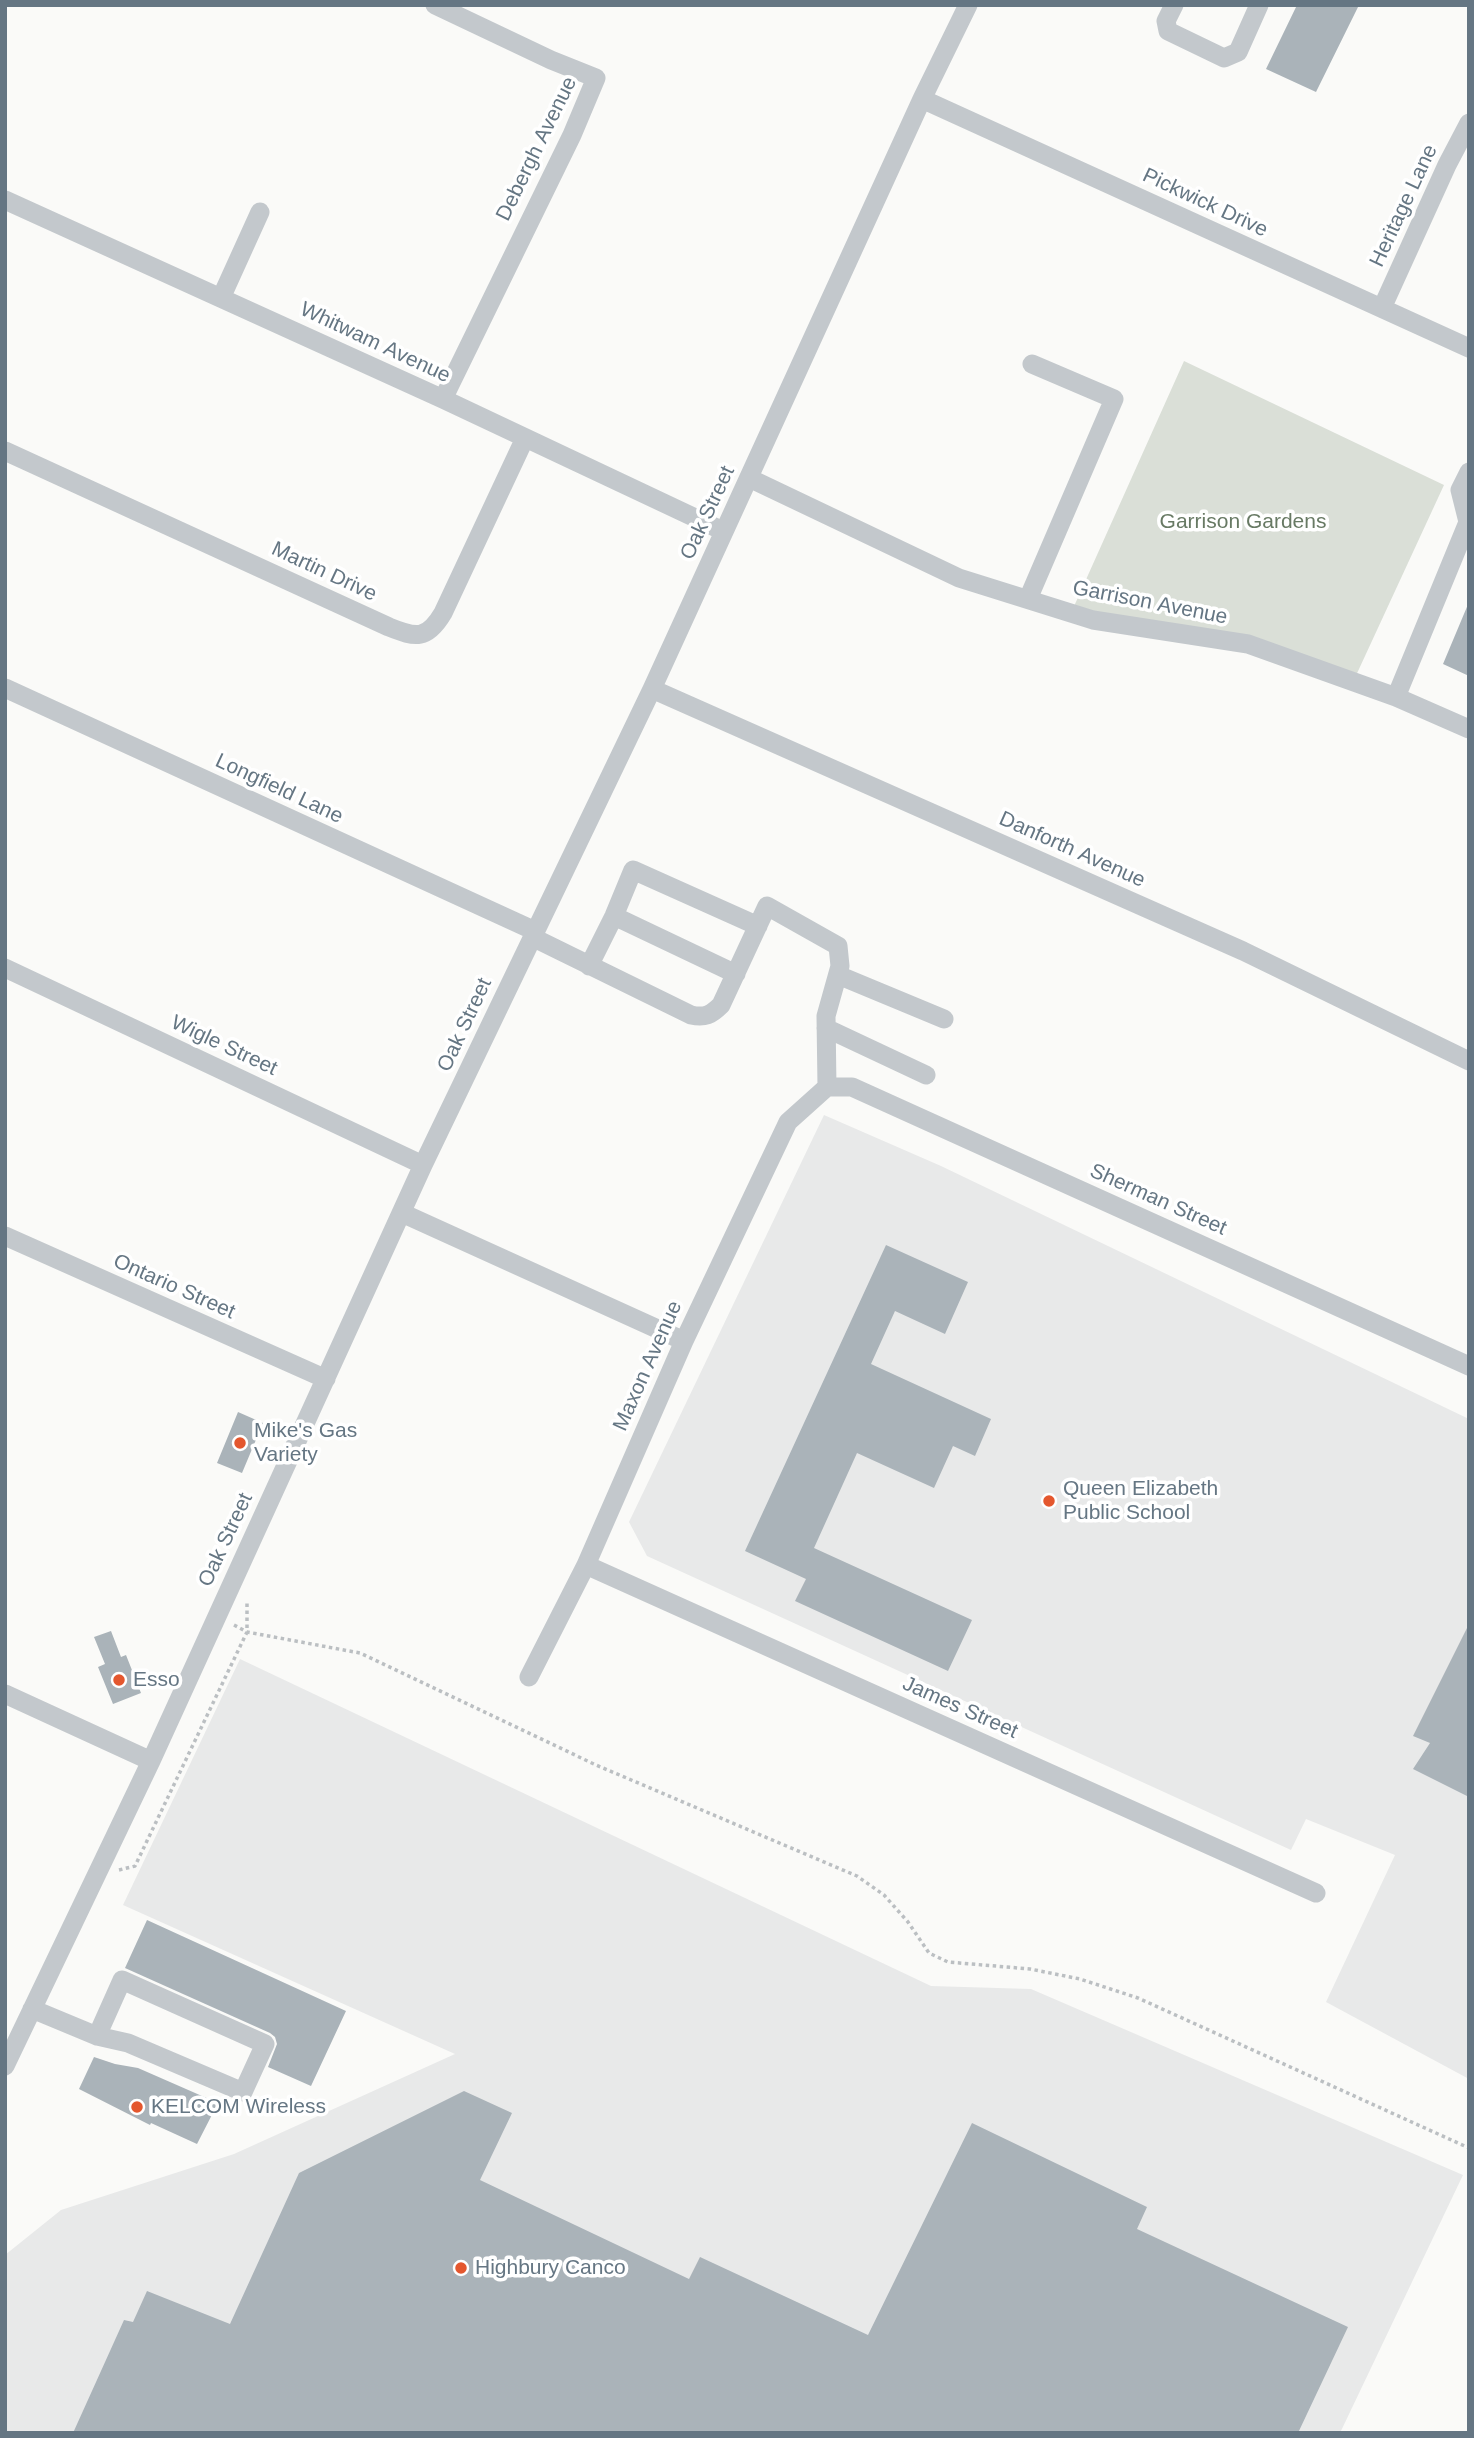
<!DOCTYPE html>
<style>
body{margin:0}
#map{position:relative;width:1474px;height:2438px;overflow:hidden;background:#fafaf8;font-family:Helvetica,sans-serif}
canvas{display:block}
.frame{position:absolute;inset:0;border:7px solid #657683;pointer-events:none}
</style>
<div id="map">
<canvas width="1474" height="2438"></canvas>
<div class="frame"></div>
</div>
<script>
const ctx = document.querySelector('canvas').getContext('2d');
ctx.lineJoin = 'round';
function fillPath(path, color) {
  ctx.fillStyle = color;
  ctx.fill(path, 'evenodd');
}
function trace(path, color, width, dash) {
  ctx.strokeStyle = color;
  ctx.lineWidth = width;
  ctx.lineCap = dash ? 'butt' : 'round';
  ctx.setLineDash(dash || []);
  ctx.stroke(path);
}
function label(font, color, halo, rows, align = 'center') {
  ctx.font = font + ' Helvetica,sans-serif';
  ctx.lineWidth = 7;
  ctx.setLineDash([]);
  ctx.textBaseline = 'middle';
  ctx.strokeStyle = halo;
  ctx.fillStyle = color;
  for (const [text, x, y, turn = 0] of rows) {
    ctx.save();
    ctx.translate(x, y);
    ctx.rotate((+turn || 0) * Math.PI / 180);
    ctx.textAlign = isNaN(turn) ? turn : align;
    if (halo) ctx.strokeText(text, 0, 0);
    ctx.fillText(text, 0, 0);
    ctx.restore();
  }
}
const built = new Path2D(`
 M 824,1115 L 941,1166 L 1469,1419 L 1469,2079 L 1326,2002 L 1395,1855 L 1306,1819 L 1291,1850 L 647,1556 L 629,1522 Z
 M 240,1659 L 931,1986 L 1031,1989 L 1463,2175 L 1340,2433 L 5,2433 L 5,2255 L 61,2210 L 234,2154 L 455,2054 L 123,1905 Z`);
const green = new Path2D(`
 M 1184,361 L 1444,485 L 1353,682 L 1248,644 L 1071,613 Z`);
const building = new Path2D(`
 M 1297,5 L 1359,5 L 1316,92 L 1266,69 Z
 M 1469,602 L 1469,676 L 1443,664 Z
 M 886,1245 L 968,1282 L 945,1334 L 895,1311 L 871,1364 L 991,1419 L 975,1456 L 953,1446 L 934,1488 L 857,1453 L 814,1548 L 972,1620 L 948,1671 L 795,1601 L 806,1579 L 745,1551 Z
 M 238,1412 L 263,1423 L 242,1473 L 217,1463 Z
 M 1469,1624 L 1469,1797 L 1413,1769 L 1430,1743 L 1413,1736 Z
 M 111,1631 L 121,1657 L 126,1655 L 141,1693 L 113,1704 L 98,1667 L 105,1664 L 94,1637 Z
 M 147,1920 L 346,2011 L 311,2086 L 268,2067 L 277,2044 L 275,2037 L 270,2033 L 125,1968 Z
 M 94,2057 L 115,2064 L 138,2068 L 218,2103 L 197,2144 L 151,2123 L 150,2125 L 79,2089 Z
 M 464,2091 L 512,2113 L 480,2180 L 689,2279 L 700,2257 L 868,2335 L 972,2123 L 1147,2207 L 1137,2229 L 1348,2327 L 1298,2433 L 73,2433 L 124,2320 L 133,2322 L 147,2291 L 230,2324 L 299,2173 Z`);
const path = new Path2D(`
 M 234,1625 L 247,1632 L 360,1653 L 596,1765 L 857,1876 L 884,1895 L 908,1922 L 929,1953 L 948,1962 L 1030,1969 L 1080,1979 L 1138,1998 L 1469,2148
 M 119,1870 L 135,1866 L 247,1632 L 247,1601`);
const minor = new Path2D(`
 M 435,5 L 551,60 L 596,78 L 572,135 L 443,399
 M 1174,5 L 1166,21 L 1168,31 L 1224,58 L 1238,52 L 1259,5
 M 922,99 L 1469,348
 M 5,200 L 443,399 L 723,531
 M 221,298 L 260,212
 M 1382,308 L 1447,165 L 1469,123
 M 5,451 L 389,627 C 416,638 427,640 443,613 L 525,438
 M 749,478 L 959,578 L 1093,620 L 1248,644 L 1396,697 L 1469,729
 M 1028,599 L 1114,399 L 1032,364
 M 5,688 L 535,931
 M 652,689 L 1243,951 L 1469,1061
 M 1396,697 L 1468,522 L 1460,490 L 1469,472
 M 614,916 L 736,974
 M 532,937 L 691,1015 C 705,1018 711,1015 721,1005 L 767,906 L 838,946 L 840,966 L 826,1016 L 827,1087
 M 589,966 L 614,916 L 633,870 L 758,926
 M 5,968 L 423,1165
 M 838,975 L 944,1019
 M 826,1028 L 926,1075
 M 827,1087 L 852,1087 L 1469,1366
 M 402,1213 L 684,1341
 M 5,1236 L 326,1379
 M 586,1565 L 1316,1893
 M 529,1677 L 586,1565 L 684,1341 L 788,1122 L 827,1087
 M 5,1694 L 151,1761
 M 32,2009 L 97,2036 L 128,2043 L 243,2092 L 265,2044 L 122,1980 L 97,2036
 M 5,2066 L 151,1761 L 423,1165 L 652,689 L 922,99 L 968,5`);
const markers = [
 [240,1443,7,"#e4572e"],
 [1049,1501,7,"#e4572e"],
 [119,1680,7,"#e4572e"],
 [137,2107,7,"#e4572e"],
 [461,2268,7,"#e4572e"]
];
const streetNames = [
 ["Debergh Avenue",537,149,-64],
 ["Pickwick Drive",1205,203,25],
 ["Heritage Lane",1404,206,-65],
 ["Whitwam Avenue",375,343,25],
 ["Oak Street",708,513,-65],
 ["Martin Drive",324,572,25],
 ["Garrison Avenue",1150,603,11],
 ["Longfield Lane",279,789,25],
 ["Danforth Avenue",1072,850,24],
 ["Oak Street",465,1025,-65],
 ["Wigle Street",224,1046,25],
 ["Sherman Street",1158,1200,24],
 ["Ontario Street",174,1287,24],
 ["Maxon Avenue",648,1366,-66],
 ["Oak Street",226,1540,-65],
 ["James Street",960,1708,24]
];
const parkNames = [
 ["Garrison Gardens",1243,522]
];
const poiNames = [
 ["Mike's Gas",254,1431],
 ["Variety",254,1455],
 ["Queen Elizabeth",1063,1489],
 ["Public School",1063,1513],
 ["Esso",133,1680],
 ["KELCOM Wireless",151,2107],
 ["Highbury Canco",475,2268]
];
fillPath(built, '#e8e9e9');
fillPath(green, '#dadfd7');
fillPath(building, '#aab3b9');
trace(path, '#bbbfc2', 3.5, [3.5, 3.5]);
trace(minor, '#c3c8cc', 19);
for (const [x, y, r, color] of markers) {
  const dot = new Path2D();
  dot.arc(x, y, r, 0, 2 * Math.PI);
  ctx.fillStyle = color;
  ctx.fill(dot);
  trace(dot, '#fff', 2.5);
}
label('21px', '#657683', '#fff', streetNames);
label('21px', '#687a64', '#fff', parkNames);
label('21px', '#657683', '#fff', poiNames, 'left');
</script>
